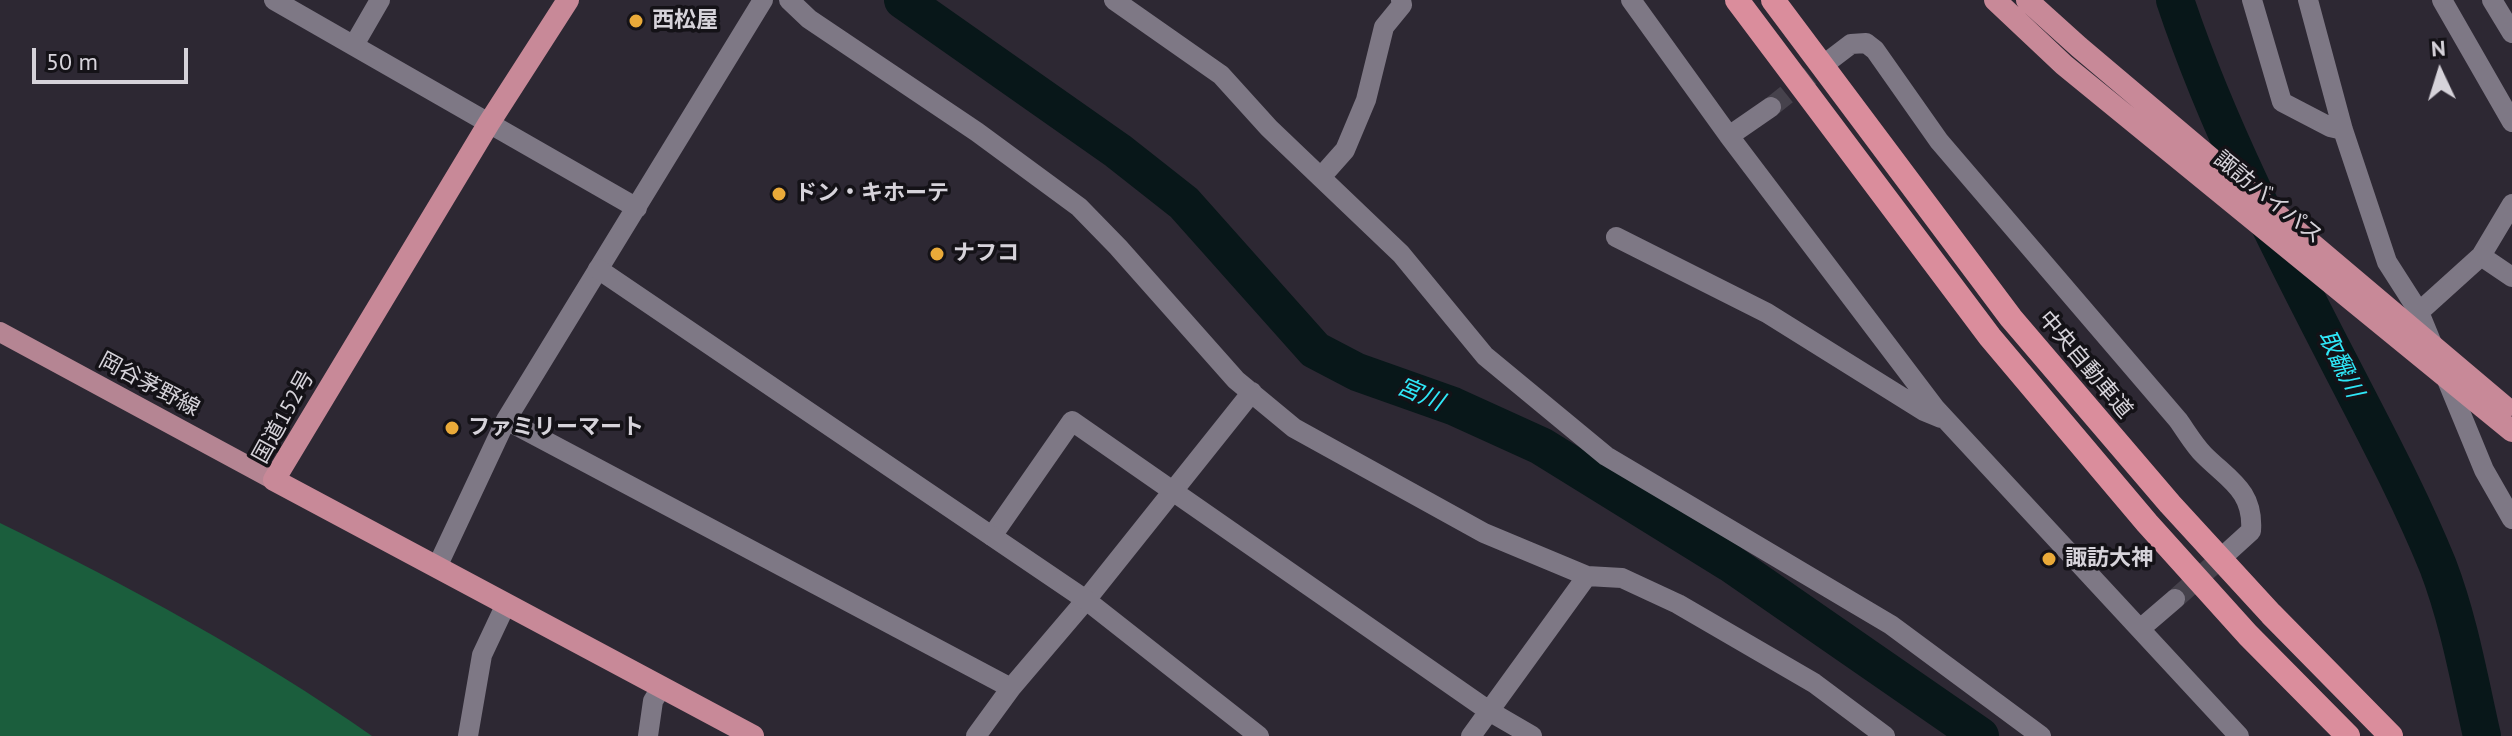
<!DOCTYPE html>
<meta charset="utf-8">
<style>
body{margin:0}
#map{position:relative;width:2512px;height:736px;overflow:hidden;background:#2d2833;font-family:"PT Sans",sans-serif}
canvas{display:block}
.north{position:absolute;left:2400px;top:32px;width:80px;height:80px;-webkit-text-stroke:6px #141217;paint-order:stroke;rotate:356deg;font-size:22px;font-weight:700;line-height:32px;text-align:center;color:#d6d3da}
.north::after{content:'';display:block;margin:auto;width:28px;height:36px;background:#d6d3da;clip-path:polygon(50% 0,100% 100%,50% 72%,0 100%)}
.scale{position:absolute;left:32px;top:48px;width:156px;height:36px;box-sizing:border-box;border:4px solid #d6d3da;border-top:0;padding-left:10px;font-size:24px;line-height:28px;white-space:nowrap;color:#d6d3da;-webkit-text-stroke:6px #141217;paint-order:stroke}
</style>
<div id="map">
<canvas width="2512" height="736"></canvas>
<div class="north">N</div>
<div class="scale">50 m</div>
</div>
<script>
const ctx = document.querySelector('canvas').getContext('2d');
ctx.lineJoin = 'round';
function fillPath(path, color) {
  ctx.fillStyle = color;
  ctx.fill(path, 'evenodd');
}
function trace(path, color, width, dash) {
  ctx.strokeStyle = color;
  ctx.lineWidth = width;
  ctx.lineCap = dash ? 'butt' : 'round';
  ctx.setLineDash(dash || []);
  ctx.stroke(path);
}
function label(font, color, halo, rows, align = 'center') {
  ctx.font = font + ' "PT Sans","Noto Sans JP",sans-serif';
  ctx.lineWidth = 7;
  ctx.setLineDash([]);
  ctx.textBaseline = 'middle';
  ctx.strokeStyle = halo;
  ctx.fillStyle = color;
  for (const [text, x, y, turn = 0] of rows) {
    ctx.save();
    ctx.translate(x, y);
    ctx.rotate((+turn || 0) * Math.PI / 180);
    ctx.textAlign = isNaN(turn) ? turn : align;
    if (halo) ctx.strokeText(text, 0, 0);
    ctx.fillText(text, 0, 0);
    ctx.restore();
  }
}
const forest = new Path2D(`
 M 0,523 C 128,586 255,654 372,736 L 0,736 Z`);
const river = new Path2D(`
 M 903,0 L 1118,151 L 1184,203 L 1315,350 L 1357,372 L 1453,406 L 1541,446 L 1730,563 L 1980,736
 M 2175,0 C 2217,126 2279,246 2340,364 C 2374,430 2410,497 2438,566 C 2459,621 2469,679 2482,736`);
const minorTunnel = new Path2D(`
 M 1771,107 L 1830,60
 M 2175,599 L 2229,551`);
const minor = new Path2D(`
 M 274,0 L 637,208
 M 763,0 L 506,420 L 1011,688
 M 789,0 L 809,19 L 977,132 L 1079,207 L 1118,247 L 1236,380 L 1294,428 L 1484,533 L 1587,576 L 1622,578 L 1678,604 L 1814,683 L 1885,736
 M 1114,0 L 1221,75 L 1269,128 L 1401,254 L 1485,356 L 1606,456 L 1891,625 L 2041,736
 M 1631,0 L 1729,136 L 1935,408 L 2239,736
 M 2252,0 L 2282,102 L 2330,127 L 2343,130
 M 2308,0 L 2343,130 L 2387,262 L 2419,312 L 2484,470 L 2512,519
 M 2442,0 L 2512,122
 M 2492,0 L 2512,33
 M 354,45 L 380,0
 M 1830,60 L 1851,44 L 1866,43 L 1875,50 L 1939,141 L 2178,420 C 2186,431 2194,445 2204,455 C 2229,480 2254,491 2251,531 L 2229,551
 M 1729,136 L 1771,107
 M 1321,177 L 1345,150 L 1366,100 L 1384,27 L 1402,5 L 1401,0
 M 1616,237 L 1767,313 L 1924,411 L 1941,418
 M 2481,256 L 2512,204
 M 2419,312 L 2481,256 L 2512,277
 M 992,536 L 1072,421 L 1489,711 L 1532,736
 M 437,567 L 506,420
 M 2140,629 L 2175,599
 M 468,736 L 482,655 L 506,604
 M 648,736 L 653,701 L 661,688
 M 976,736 L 1011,688 L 1086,600 L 1252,392
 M 1471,736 L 1587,576`);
const tertiary = new Path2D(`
 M 598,269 L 1086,600 L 1259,736`);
const primary = new Path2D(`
 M 0,332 L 274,480`);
const trunk = new Path2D(`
 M 568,0 L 489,123 L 274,480 L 753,736
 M 1995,0 L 2064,65 L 2512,431
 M 2027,0 L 2079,47 L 2505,407`);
const motorway = new Path2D(`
 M 1737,0 L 1990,337 L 2147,523 L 2248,635 L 2348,736
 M 1773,0 L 2011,318 L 2170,504 L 2271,614 L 2391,736`);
const markers = [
 [636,21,8,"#eaaa39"],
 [779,194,8,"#eaaa39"],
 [937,254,8,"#eaaa39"],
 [452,428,8,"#eaaa39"],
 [2049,559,8,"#eaaa39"]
];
const poiNames = [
 ["西松屋",652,21],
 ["ドン・キホーテ",795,194],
 ["ナフコ",953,254],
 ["ファミリーマート",468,428],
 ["諏訪大神",2065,559]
];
const streetNames = [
 ["諏訪バイパス",2268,198,39],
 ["中央自動車道",2085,365,50],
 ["岡谷茅野線",149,385,28],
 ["国道152号",284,417,-61]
];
const waterNames = [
 ["取飜川",2340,364,64],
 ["宮川",1420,395,23]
];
fillPath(forest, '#1b5e3d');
trace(river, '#081719', 38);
trace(minorTunnel, '#46424c', 20, [20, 10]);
trace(minor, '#7e7885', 20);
trace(tertiary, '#7e7885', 20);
trace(primary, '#b58593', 20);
trace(trunk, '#c88998', 22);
trace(motorway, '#da8d9c', 24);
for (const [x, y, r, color] of markers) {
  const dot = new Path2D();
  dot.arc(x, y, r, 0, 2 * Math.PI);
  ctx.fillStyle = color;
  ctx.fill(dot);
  trace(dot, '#141217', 3);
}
label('bold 22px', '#d6d3da', '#141217', poiNames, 'left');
label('22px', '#d6d3da', '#141217', streetNames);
label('italic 24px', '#2fe6f7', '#141217', waterNames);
</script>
